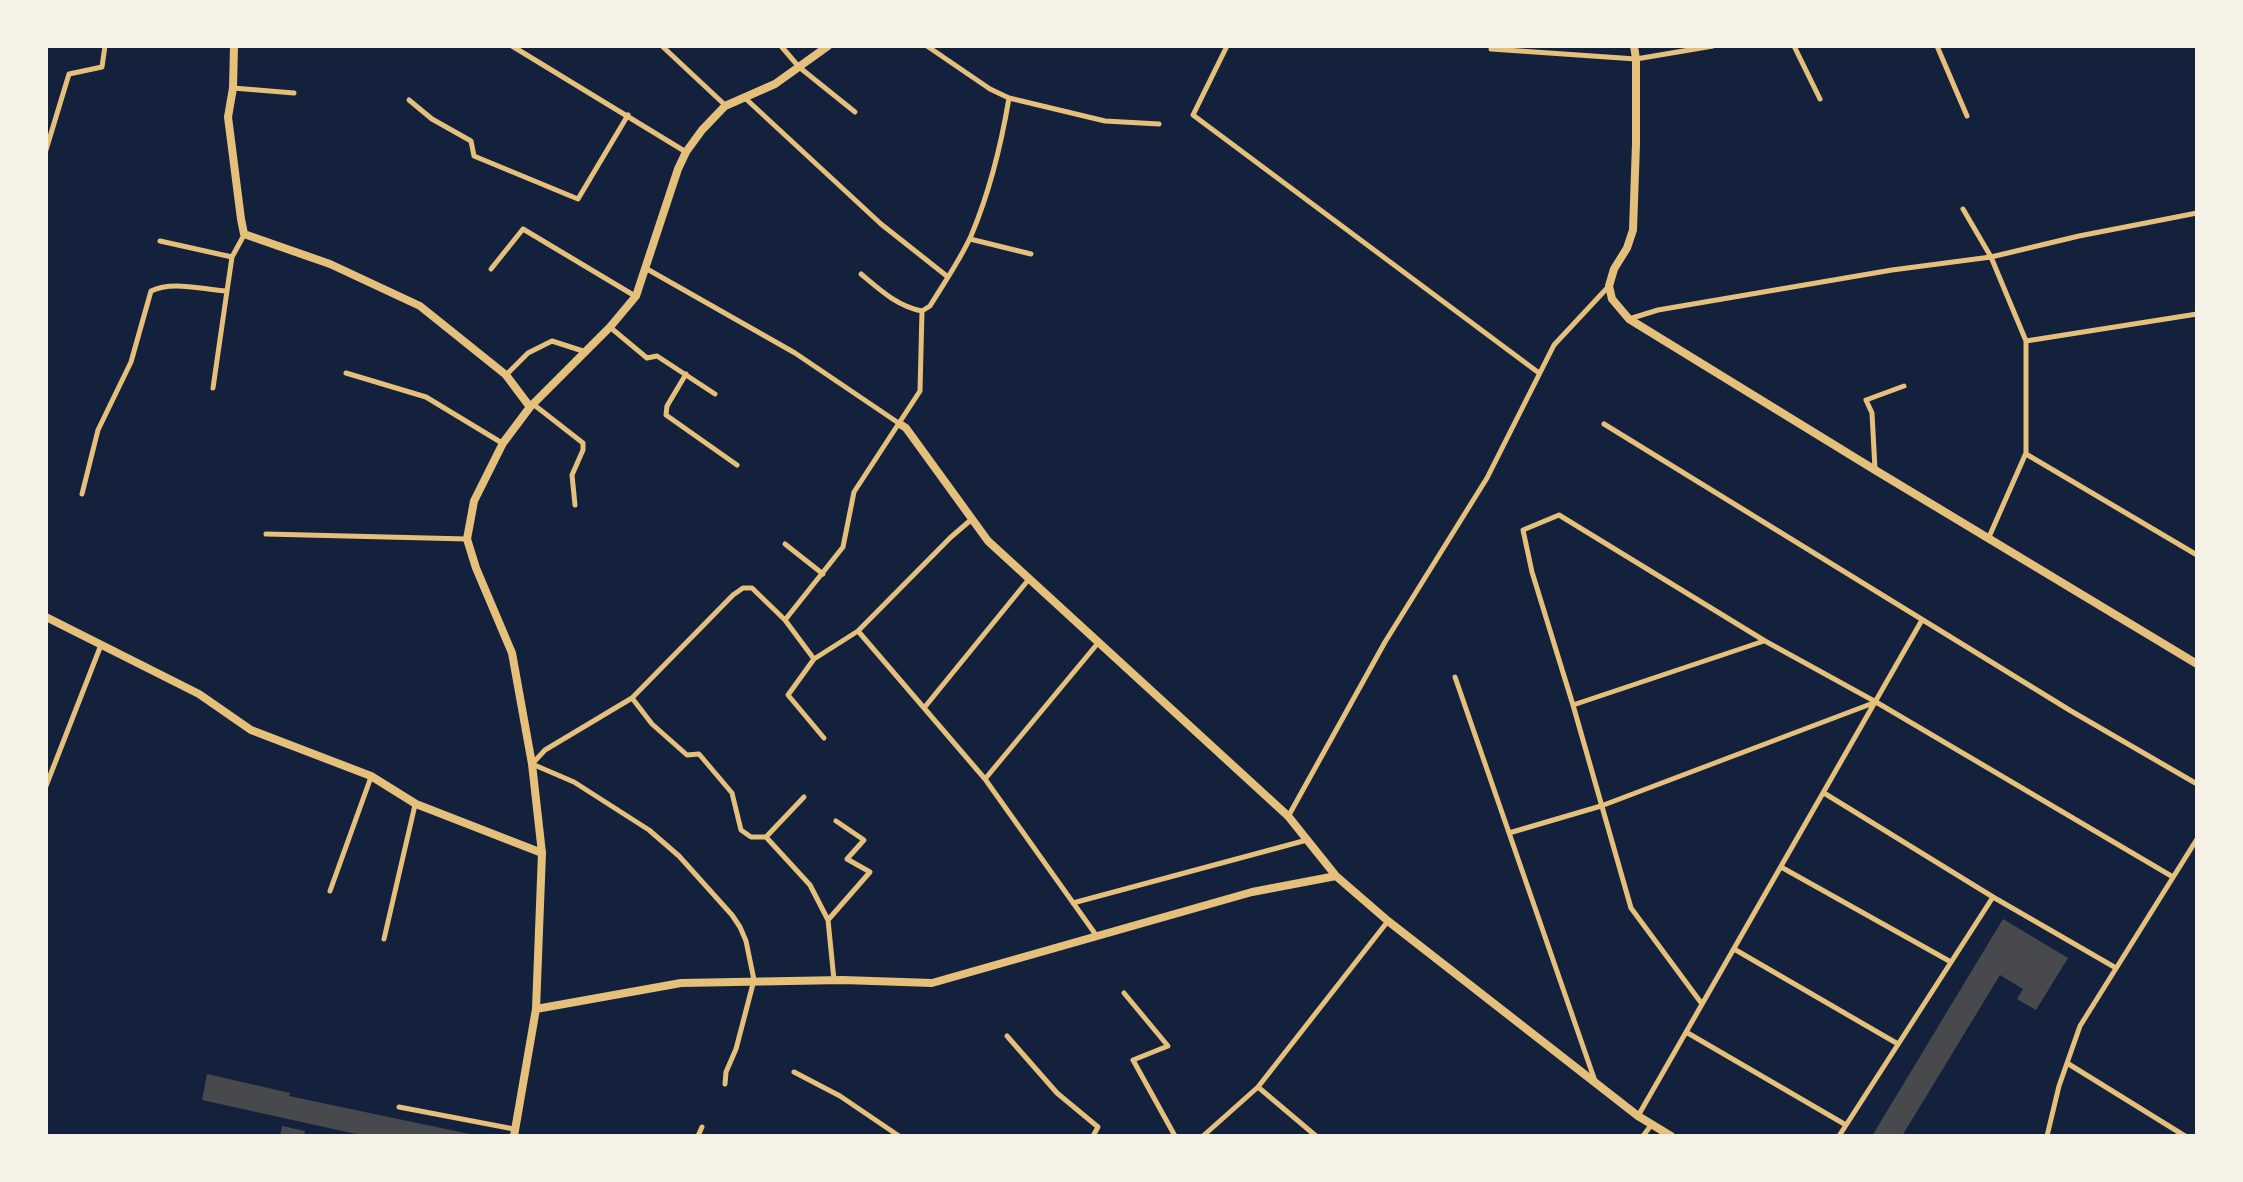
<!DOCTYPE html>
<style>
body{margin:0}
#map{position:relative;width:2243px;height:1182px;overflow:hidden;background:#14213d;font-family:Commissioner,sans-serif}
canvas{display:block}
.frame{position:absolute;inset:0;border:48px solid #f6f1e7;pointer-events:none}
</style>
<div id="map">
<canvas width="2243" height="1182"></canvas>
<div class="frame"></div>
</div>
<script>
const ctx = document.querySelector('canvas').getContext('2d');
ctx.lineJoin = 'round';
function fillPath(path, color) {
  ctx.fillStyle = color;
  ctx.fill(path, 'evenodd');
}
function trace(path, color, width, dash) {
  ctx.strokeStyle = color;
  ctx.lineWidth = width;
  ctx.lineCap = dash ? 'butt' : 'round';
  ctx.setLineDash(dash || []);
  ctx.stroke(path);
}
const building = new Path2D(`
 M 2003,919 L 2068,958 L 2036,1010 L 2017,999 L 2023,989 L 2000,975 L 1902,1136 L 1872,1136 Z
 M 207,1074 L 290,1093 L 289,1096 L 479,1136 L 365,1136 L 202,1100 Z
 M 282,1126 L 305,1131 L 304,1136 L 280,1136 Z`);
const service = new Path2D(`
 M 512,46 L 686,152
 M 662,46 L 725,105
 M 781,46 L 799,67 L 855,112
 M 927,46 L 990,89 L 1009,98 L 1105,121 L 1159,124
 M 1227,46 L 1193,115 L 1539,373
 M 1794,46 L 1820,99
 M 1937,46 L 1967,116
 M 1491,49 L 1636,59 L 1713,46
 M 233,88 L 294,93
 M 745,98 L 881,224 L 948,277
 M 409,100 L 432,119 L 471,141 L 474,156 L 578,199 L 628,115
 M 46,150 L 69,74 L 102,67 L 105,46
 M 1963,209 L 1991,257 L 2026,341 L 2026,453 L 1989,537
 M 970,239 L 1031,254
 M 160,241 L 232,257 L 244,235
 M 491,269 L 523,229 L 635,296
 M 647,269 L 795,353 L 900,424
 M 861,274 C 880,290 897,306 922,311 L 930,306 C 944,283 960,260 971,236 C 990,191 1001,146 1009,98
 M 1629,319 L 1658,310 L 1892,270 L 1991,257 L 2079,236 L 2197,213
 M 611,328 L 647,358 L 657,356 L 715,394
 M 2026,341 L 2197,314
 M 346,373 L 426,397 L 502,443
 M 686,374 L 667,406 L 666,415 L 737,465
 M 506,375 L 528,353 L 552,341 L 586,352
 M 213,388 L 227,291
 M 533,404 L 583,443 L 583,450 L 572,475 L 575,505
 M 1604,424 L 2071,711 L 2197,784
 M 2026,454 L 2197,555
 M 1875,469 L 1872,413 L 1866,400 L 1904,386
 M 82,494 L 98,430 L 131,362 L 151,291 C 173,280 203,290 227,291 L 232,257
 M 266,534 L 467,539
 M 785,544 L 823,574
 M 785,620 L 843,547 L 854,492 L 920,391 L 922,311
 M 858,631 L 985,779 L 1096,935
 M 814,659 L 858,631 L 951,537 L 972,519
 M 1455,677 L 1595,1081
 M 632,698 L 652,724 L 687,755 L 699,754 L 732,793 L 741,830 L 751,837 L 766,837 L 810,885 L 828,920 L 834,980
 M 1573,705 L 1764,641
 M 924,708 L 1029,579
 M 985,779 L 1098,643
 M 46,786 L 101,645
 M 1824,793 L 1993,897 L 2116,968
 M 1289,815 L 1385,642 L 1487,478 L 1554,345 L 1609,286
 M 1509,833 L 1601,806 L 1876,702
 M 766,837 L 804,797
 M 1781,867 L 1951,962
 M 330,891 L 371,777
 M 1073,903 L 1307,840
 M 828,920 L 870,872 L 847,859 L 864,840 L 836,821
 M 384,939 L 415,805
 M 1734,949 L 1898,1044
 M 1124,993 L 1168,1046 L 1133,1060 L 1175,1136
 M 1702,1004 L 1631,908 L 1573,705 L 1532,572 L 1523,530 L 1559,515 L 1765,641 L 1876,702 L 2173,877
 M 1686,1032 L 1846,1125
 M 1007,1036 L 1057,1093 L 1098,1127 L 1093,1136
 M 2067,1063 L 2185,1136
 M 794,1072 L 840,1096 L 899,1136
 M 725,1084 L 726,1072 L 736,1049 L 754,980 L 746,941 L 740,927 L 732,915 L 679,856 L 649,830 L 574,782 L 532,764 L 545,750 L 632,698 L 733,595 L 743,588 L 752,588 L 785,620 L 814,659 L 788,695 L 824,738
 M 1258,1087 L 1316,1136
 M 399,1107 L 514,1129
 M 1638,1116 L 1922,620
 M 698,1136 L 702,1127
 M 1203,1136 L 1258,1087 L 1388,921
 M 1643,1136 L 1652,1124
 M 1839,1136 L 1993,897
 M 2047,1136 L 2059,1086 L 2080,1026 L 2197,839`);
const minor = new Path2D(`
 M 234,46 L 233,88 L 228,117 L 241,219 L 244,234 L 330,264 L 420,306 L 506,375 L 530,407
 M 1634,46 L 1636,59 L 1636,144 L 1633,230 L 1627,248 L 1614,269 L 1609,286 L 1612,299 L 1629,319 L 1875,470 L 2197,664
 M 900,424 L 906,428 L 988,541 L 1288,816 L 1336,876
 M 46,617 L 199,694 L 251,730 L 371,776 L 416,804 L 542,853
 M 536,1009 L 681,983 L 843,980 L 932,983 L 1252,892 L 1336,876 L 1388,921 L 1638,1116 L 1671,1136
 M 514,1136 L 536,1009 L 542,853 L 532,764 L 512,653 L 476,568 L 467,539 L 474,501 L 503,443 L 530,407 L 610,327 L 636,296 L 678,169 L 686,152 L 702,130 L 725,106 L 775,84 L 828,46`);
fillPath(building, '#48494c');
trace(service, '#e5c07b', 5);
trace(minor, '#e5c07b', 8);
</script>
